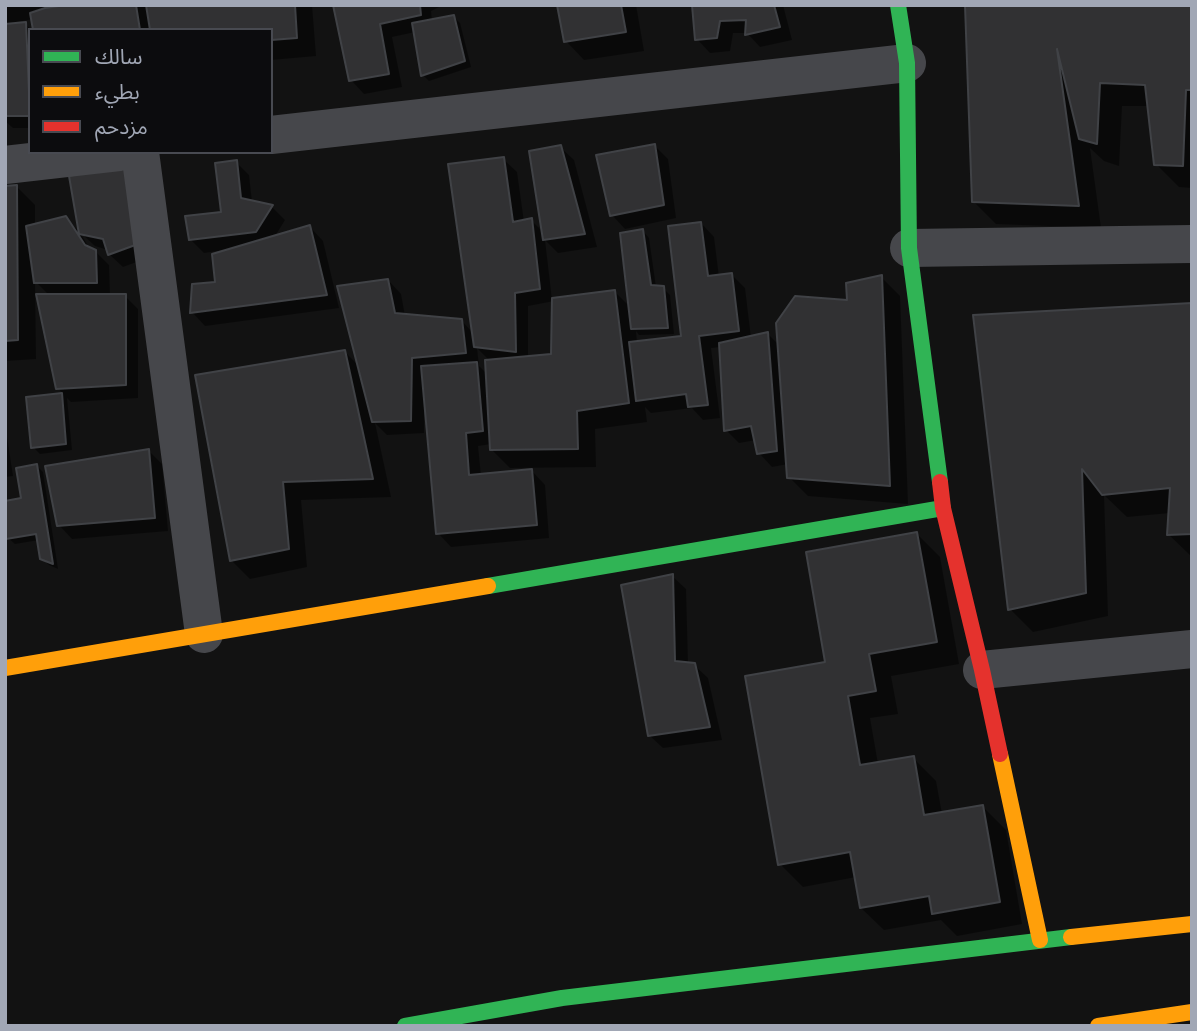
<!DOCTYPE html>
<meta charset="utf-8">
<style>
body{margin:0}
#map{position:relative;width:1197px;height:1031px;overflow:hidden;background:#121212;font-family:Ubuntu,"Noto Sans Arabic",sans-serif}
canvas{display:block}
.frame{position:absolute;inset:0;border:7px solid #a1a7b5;pointer-events:none}
.legend{position:absolute;left:28px;top:28px;width:245px;height:126px;box-sizing:border-box;background:#0c0c0e;border:2px solid #484a51;margin:0;padding:9px 12px;list-style:none;font-size:21px;color:#a1a7b5}
.legend li{display:flex;align-items:center;gap:14px;height:35px}
.legend b{width:35px;border:2px solid #484a51}
</style>
<div id="map">
<canvas width="1197" height="1031"></canvas>
<div class="frame"></div>
<ul class="legend">
<li><b style="height:9px;background:#30b455"></b>سالك</li>
<li><b style="height:9px;background:#ff9f0a"></b>بطيء</li>
<li><b style="height:9px;background:#e5322d"></b>مزدحم</li>
</ul>
</div>
<script>
const ctx = document.querySelector('canvas').getContext('2d');
ctx.lineJoin = 'round';
function fillPath(path, color) {
  ctx.fillStyle = color;
  ctx.fill(path, 'evenodd');
}
function trace(path, color, width, dash) {
  ctx.strokeStyle = color;
  ctx.lineWidth = width;
  ctx.lineCap = dash ? 'butt' : 'round';
  ctx.setLineDash(dash || []);
  ctx.stroke(path);
}
const shadow = new Path2D(`
 M 5,5 L 44,5 L 45,10 L 67,5 L 312,5 L 316,56 L 271,60 L 271,30 L 35,30 L 33,19 L 17,22 L 17,25 L 26,24 L 31,30 L 30,30 L 30,128 L 13,128 L 5,121 Z
 M 335,5 L 443,5 L 431,11 L 432,21 L 453,16 L 460,23 L 471,67 L 429,81 L 423,75 L 415,32 L 392,37 L 402,87 L 364,94 L 351,80 Z
 M 559,5 L 636,5 L 644,51 L 584,60 L 566,41 Z
 M 693,5 L 783,5 L 792,40 L 760,47 L 747,33 L 733,33 L 730,51 L 710,53 L 697,39 Z
 M 967,5 L 1192,5 L 1192,188 L 1179,187 L 1156,164 L 1149,106 L 1122,106 L 1119,166 L 1104,161 L 1090,148 L 1101,228 L 996,224 L 973,201 Z
 M 655,146 L 668,159 L 676,218 L 625,229 L 612,215 Z
 M 560,147 L 574,160 L 597,247 L 558,253 L 545,240 L 552,300 L 614,291 L 630,307 L 643,231 L 649,238 L 656,287 L 663,288 L 670,295 L 674,334 L 639,335 L 636,331 L 637,343 L 683,337 L 701,223 L 714,237 L 719,277 L 732,275 L 745,288 L 751,338 L 768,334 L 780,346 L 849,302 L 881,277 L 900,296 L 908,504 L 808,496 L 789,477 L 788,464 L 772,467 L 759,453 L 756,440 L 739,443 L 726,430 L 721,347 L 711,348 L 720,418 L 703,420 L 692,408 L 651,413 L 645,407 L 647,422 L 595,429 L 596,467 L 510,468 L 491,449 L 491,444 L 478,446 L 481,476 L 532,471 L 545,485 L 549,538 L 451,547 L 438,533 L 426,407 L 424,407 L 424,433 L 387,435 L 375,423 L 391,497 L 301,500 L 307,567 L 250,579 L 231,560 L 344,351 L 359,366 L 388,280 L 401,294 L 405,316 L 462,321 L 473,333 L 503,159 L 517,172 L 524,222 L 531,220 L 544,233 ZM 554,301 L 553,355 L 528,358 L 528,306 ZM 477,348 L 491,362 L 487,374 L 479,366 Z
 M 236,162 L 249,175 L 252,202 L 272,207 L 285,220 L 274,238 L 310,227 L 323,241 L 339,308 L 205,326 L 192,312 L 217,283 L 225,252 L 224,250 L 204,253 L 190,239 L 223,214 Z
 M 71,177 L 150,257 L 123,267 L 109,254 L 108,250 L 95,246 L 83,235 L 82,236 L 90,249 L 95,251 L 109,265 L 110,296 L 125,296 L 138,309 L 138,398 L 71,402 L 67,398 L 72,450 L 40,454 L 33,447 L 28,398 L 63,394 L 58,388 L 50,296 L 35,281 L 36,359 L 5,361 L 5,187 L 16,186 L 35,205 L 35,226 L 65,218 L 81,233 Z
 M 1192,305 L 1192,557 L 1168,534 L 1170,513 L 1127,517 L 1104,495 L 1108,616 L 1033,632 L 1010,609 L 975,316 Z
 M 5,424 L 13,476 L 5,477 Z
 M 149,451 L 162,464 L 168,531 L 72,539 L 59,525 Z
 M 37,466 L 43,472 L 58,569 L 49,565 L 42,558 L 39,540 L 15,544 L 8,538 L 5,503 L 23,500 Z
 M 917,534 L 940,557 L 959,664 L 891,676 L 898,714 L 870,718 L 878,764 L 913,758 L 936,781 L 942,814 L 983,807 L 1006,830 L 1022,924 L 957,936 L 941,920 L 884,930 L 861,908 L 856,877 L 803,887 L 780,864 L 827,663 Z
 M 672,576 L 686,589 L 688,664 L 694,665 L 708,678 L 722,740 L 663,748 L 649,735 Z`);
const building = new Path2D(`
 M 66,5 L 136,5 L 140,30 L 33,30 L 30,13 L 45,8 Z
 M 146,5 L 295,5 L 297,38 L 271,40 L 271,30 L 150,30 Z
 M 333,5 L 420,5 L 421,15 L 380,24 L 389,74 L 349,81 Z
 M 557,5 L 621,5 L 626,32 L 564,42 Z
 M 692,5 L 774,5 L 780,27 L 745,35 L 746,20 L 720,21 L 717,38 L 695,40 Z
 M 965,5 L 1192,5 L 1192,90 L 1186,90 L 1183,166 L 1154,165 L 1145,85 L 1100,83 L 1097,144 L 1079,139 L 1057,49 L 1079,206 L 972,202 Z
 M 454,15 L 465,61 L 421,76 L 412,23 Z
 M 26,22 L 30,116 L 5,116 L 5,24 Z
 M 655,144 L 664,205 L 610,216 L 596,155 Z
 M 561,145 L 585,234 L 543,240 L 529,151 Z
 M 504,157 L 513,222 L 532,218 L 540,289 L 515,293 L 516,352 L 474,347 L 448,164 Z
 M 237,160 L 241,198 L 273,205 L 256,232 L 189,240 L 185,216 L 221,212 L 215,163 Z
 M 129,163 L 138,244 L 108,255 L 103,239 L 79,234 L 69,176 Z
 M 17,185 L 18,340 L 5,341 L 5,186 Z
 M 66,216 L 85,245 L 96,250 L 97,283 L 34,283 L 26,226 Z
 M 701,222 L 708,276 L 732,273 L 739,331 L 699,336 L 708,405 L 688,407 L 686,394 L 636,401 L 629,342 L 681,336 L 668,226 Z
 M 310,225 L 327,295 L 190,313 L 192,284 L 215,282 L 212,254 Z
 M 643,229 L 651,285 L 664,286 L 668,328 L 631,329 L 620,233 Z
 M 882,275 L 890,486 L 787,478 L 776,323 L 795,296 L 847,300 L 846,283 Z
 M 388,279 L 395,313 L 462,319 L 466,353 L 412,358 L 411,421 L 372,422 L 337,286 Z
 M 615,290 L 629,403 L 577,411 L 578,449 L 490,450 L 485,360 L 551,354 L 552,298 Z
 M 36,294 L 126,294 L 126,385 L 56,389 Z
 M 1192,303 L 1192,534 L 1167,535 L 1170,488 L 1102,495 L 1082,469 L 1086,593 L 1008,610 L 973,315 Z
 M 768,332 L 777,451 L 757,454 L 751,426 L 724,431 L 719,343 Z
 M 345,350 L 373,479 L 283,482 L 289,549 L 230,561 L 195,375 Z
 M 477,362 L 483,431 L 466,433 L 469,475 L 532,469 L 537,525 L 436,534 L 421,366 Z
 M 62,393 L 66,444 L 31,448 L 26,397 Z
 M 149,449 L 155,518 L 57,526 L 45,466 Z
 M 37,464 L 53,564 L 40,559 L 36,534 L 6,539 L 5,501 L 21,498 L 16,468 Z
 M 917,532 L 937,642 L 869,654 L 876,691 L 848,696 L 860,765 L 914,756 L 924,815 L 983,805 L 1000,902 L 932,914 L 929,896 L 860,908 L 850,852 L 778,865 L 745,676 L 825,662 L 806,552 Z
 M 673,574 L 675,661 L 695,663 L 710,727 L 648,736 L 621,585 Z`);
const street = new Path2D(`
 M 271,135 L 907,63
 M 140,152 L 204,634
 M 5,165 L 119,152
 M 909,248 L 1192,244
 M 982,670 L 1192,649`);
const fast = new Path2D(`
 M 898,5 L 907,63 L 909,248 L 940,482
 M 488,586 L 943,508
 M 405,1026 L 562,998 L 1071,937`);
const slow = new Path2D(`
 M 5,668 L 488,586
 M 1000,754 L 1040,940
 M 1071,937 L 1192,924
 M 1098,1026 L 1192,1012`);
const jam = new Path2D(`
 M 940,482 L 943,508 L 982,670 L 1000,754`);
fillPath(shadow, '#0007');
fillPath(building, '#313133');
trace(building, '#404246', 2);
trace(street, '#46474b', 38);
trace(fast, '#30b455', 16);
trace(slow, '#ff9f0a', 16);
trace(jam, '#e5322d', 16);
</script>
